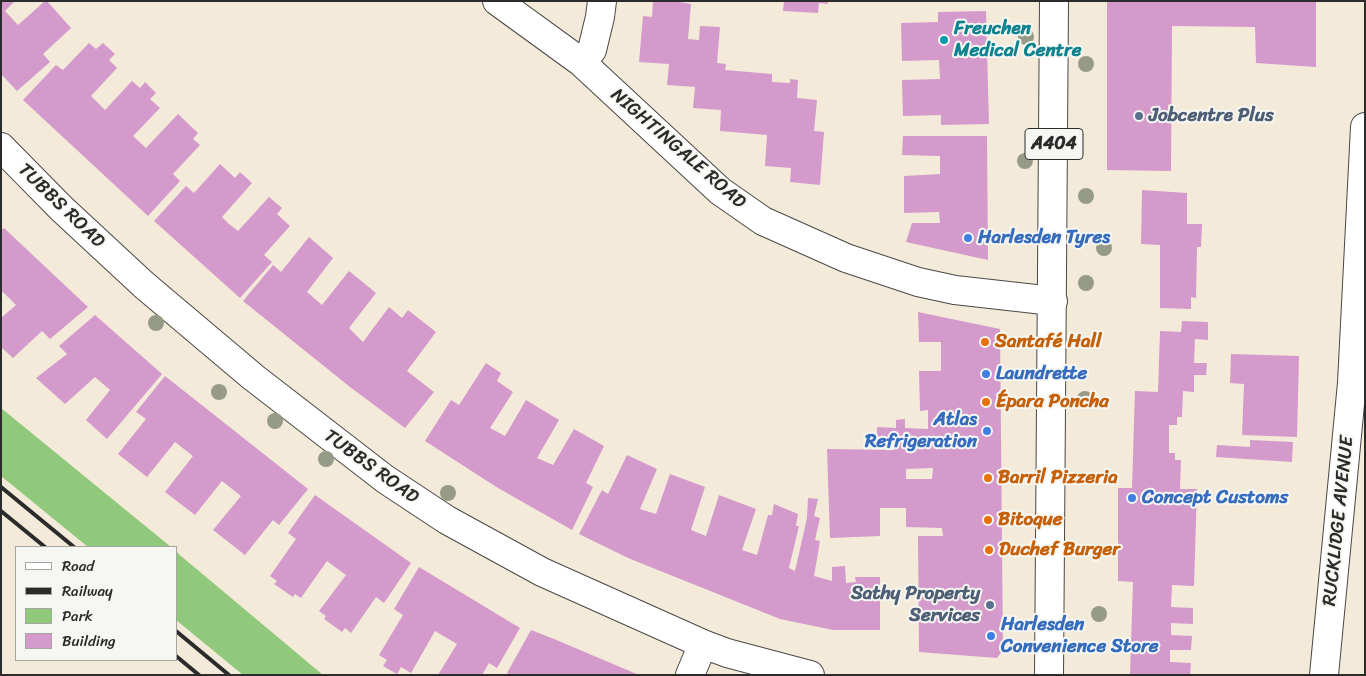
<!DOCTYPE html>
<meta charset="utf-8">
<style>
body{margin:0}
#map{position:relative;width:1366px;height:676px;overflow:hidden;background:#f4eada;font-family:Sriracha,sans-serif}
canvas{display:block}
.frame{position:absolute;inset:0;border:2px solid #2b2b2b;pointer-events:none}
.legend{position:absolute;left:15px;top:546px;width:162px;height:115px;box-sizing:border-box;background:#f6f6f2;border:1px solid #a5a5a2;margin:0;padding:6px 9px;list-style:none;font-size:15px;color:#2b2b2b}
.legend li{display:flex;align-items:center;gap:10px;height:25px}
.legend b{width:25px;border:1px solid #a5a5a2}
</style>
<div id="map">
<canvas width="1366" height="676"></canvas>
<div class="frame"></div>
<ul class="legend">
<li><b style="height:6px;background:#fff"></b>Road</li>
<li><b style="height:6px;background:#2b2b2b"></b>Railway</li>
<li><b style="height:14px;background:#91c97c"></b>Park</li>
<li><b style="height:14px;background:#d49acb"></b>Building</li>
</ul>
</div>
<script>
const ctx = document.querySelector('canvas').getContext('2d');
ctx.lineJoin = 'round';
function fillPath(path, color) {
  ctx.fillStyle = color;
  ctx.fill(path, 'evenodd');
}
function trace(path, color, width, dash) {
  ctx.strokeStyle = color;
  ctx.lineWidth = width;
  ctx.lineCap = dash ? 'butt' : 'round';
  ctx.setLineDash(dash || []);
  ctx.stroke(path);
}
function label(font, color, halo, rows, align = 'center') {
  ctx.font = font + ' Sriracha,sans-serif';
  ctx.lineWidth = 4;
  ctx.setLineDash([]);
  ctx.textBaseline = 'middle';
  ctx.strokeStyle = halo;
  ctx.fillStyle = color;
  for (const [text, x, y, turn = 0] of rows) {
    ctx.save();
    ctx.translate(x, y);
    ctx.rotate((+turn || 0) * Math.PI / 180);
    ctx.textAlign = isNaN(turn) ? turn : align;
    if (halo) ctx.strokeText(text, 0, 0);
    ctx.fillText(text, 0, 0);
    ctx.restore();
  }
}
const green = new Path2D(`
 M 1,408 L 171,547 L 88,547 L 1,476 Z
 M 176,551 L 181,556 L 323,675 L 243,675 L 176,620 Z`);
const building = new Path2D(`
 M 1,1 L 15,1 L 5,11 L 18,25 L 45,1 L 47,1 L 71,28 L 43,54 L 50,62 L 17,91 L 1,74 Z
 M 653,1 L 674,1 L 691,4 L 688,39 L 699,40 L 700,26 L 720,27 L 717,63 L 726,64 L 725,70 L 772,74 L 772,82 L 790,83 L 790,79 L 798,80 L 797,98 L 817,100 L 814,131 L 824,132 L 820,185 L 790,182 L 791,168 L 765,166 L 767,135 L 720,131 L 721,110 L 693,108 L 695,87 L 667,85 L 669,64 L 639,62 L 643,16 L 652,17 Z
 M 784,1 L 828,1 L 828,4 L 819,3 L 818,13 L 783,11 Z
 M 1107,1 L 1316,1 L 1316,67 L 1256,63 L 1255,27 L 1172,26 L 1171,171 L 1107,170 Z
 M 986,11 L 989,124 L 941,125 L 941,115 L 903,116 L 902,80 L 940,79 L 939,60 L 902,61 L 901,23 L 938,22 L 938,12 Z
 M 89,43 L 96,49 L 103,43 L 115,54 L 109,60 L 117,68 L 91,96 L 105,110 L 132,81 L 140,88 L 145,82 L 156,93 L 150,99 L 160,108 L 133,136 L 146,148 L 178,114 L 198,133 L 193,139 L 200,145 L 173,174 L 180,181 L 148,216 L 23,100 L 56,65 L 63,70 Z
 M 903,136 L 987,136 L 988,260 L 906,242 L 912,223 L 940,223 L 939,212 L 904,213 L 904,176 L 940,174 L 940,156 L 902,155 Z
 M 220,164 L 235,178 L 240,172 L 252,183 L 222,217 L 229,224 L 238,231 L 269,197 L 282,208 L 277,214 L 290,226 L 264,255 L 272,262 L 240,298 L 154,221 L 186,186 L 194,193 Z
 M 1142,190 L 1187,193 L 1187,224 L 1202,224 L 1201,247 L 1197,247 L 1196,298 L 1191,297 L 1191,309 L 1160,308 L 1160,245 L 1141,244 Z
 M 4,228 L 88,307 L 50,339 L 42,331 L 13,358 L 1,347 L 1,318 L 16,305 L 3,292 L 1,293 L 1,230 Z
 M 309,237 L 333,258 L 307,292 L 322,305 L 349,271 L 376,293 L 349,328 L 363,342 L 389,307 L 402,318 L 408,310 L 436,332 L 407,371 L 434,392 L 405,428 L 350,387 L 243,301 L 273,265 L 281,272 Z
 M 918,312 L 1000,329 L 1003,650 L 997,658 L 919,652 L 918,536 L 943,536 L 942,528 L 906,527 L 906,508 L 880,508 L 880,536 L 830,538 L 827,449 L 894,450 L 895,445 L 888,441 L 877,441 L 877,427 L 896,428 L 896,420 L 905,419 L 905,428 L 928,429 L 928,410 L 920,411 L 919,371 L 941,371 L 941,342 L 919,342 ZM 933,468 L 932,479 L 906,479 L 906,469 Z
 M 95,315 L 162,374 L 107,439 L 86,420 L 110,390 L 95,377 L 65,404 L 36,378 L 67,354 L 59,346 Z
 M 1182,321 L 1208,322 L 1208,340 L 1195,339 L 1194,363 L 1207,363 L 1206,375 L 1194,375 L 1194,392 L 1183,391 L 1182,417 L 1177,417 L 1177,425 L 1169,425 L 1169,453 L 1175,453 L 1175,460 L 1181,460 L 1180,489 L 1197,489 L 1194,586 L 1172,585 L 1171,607 L 1193,608 L 1193,624 L 1171,623 L 1171,635 L 1192,636 L 1191,650 L 1170,650 L 1170,662 L 1191,663 L 1190,675 L 1130,675 L 1133,582 L 1118,581 L 1118,488 L 1132,488 L 1135,391 L 1158,392 L 1160,331 L 1181,332 Z
 M 1231,354 L 1299,356 L 1297,437 L 1242,435 L 1244,384 L 1230,383 Z
 M 486,363 L 501,373 L 497,381 L 513,392 L 490,428 L 505,436 L 526,400 L 559,420 L 537,458 L 553,465 L 574,429 L 604,446 L 586,483 L 593,487 L 572,530 L 498,488 L 425,441 L 451,400 L 459,405 Z
 M 165,376 L 308,489 L 279,525 L 273,520 L 245,555 L 213,530 L 241,496 L 222,481 L 195,515 L 165,492 L 193,456 L 175,442 L 147,477 L 118,454 L 146,419 L 136,412 Z
 M 1250,440 L 1293,442 L 1292,462 L 1216,457 L 1217,445 L 1250,447 Z
 M 627,455 L 657,469 L 640,509 L 656,514 L 670,474 L 705,487 L 691,530 L 706,536 L 719,495 L 756,509 L 742,550 L 757,555 L 768,515 L 772,515 L 774,504 L 798,514 L 796,526 L 799,526 L 789,568 L 795,571 L 807,518 L 808,498 L 818,499 L 814,516 L 820,518 L 815,540 L 820,541 L 814,576 L 832,581 L 832,567 L 845,566 L 846,583 L 856,582 L 855,577 L 880,577 L 880,630 L 833,630 L 780,619 L 628,558 L 579,534 L 602,490 L 608,494 Z
 M 315,495 L 411,563 L 384,603 L 376,597 L 351,633 L 345,628 L 342,632 L 324,619 L 326,616 L 319,611 L 346,575 L 335,567 L 327,561 L 301,598 L 295,594 L 293,597 L 274,584 L 277,581 L 270,576 L 296,539 L 288,533 Z
 M 419,567 L 520,628 L 497,668 L 489,663 L 482,675 L 438,675 L 457,644 L 435,631 L 411,673 L 401,667 L 397,674 L 383,666 L 387,660 L 379,655 L 403,615 L 394,609 Z
 M 531,630 L 554,639 L 639,675 L 512,675 L 507,673 Z`);
const minor = new Path2D(`
 M 497,1 L 581,62 L 720,191 L 763,221 L 846,258 L 918,282 L 955,290 L 1053,301
 M 581,62 L 592,50 L 600,17 L 602,1
 M 1,147 L 61,208 L 144,285 L 253,377 L 385,479 L 447,520 L 542,572 L 703,644 L 727,653 L 810,675
 M 690,675 L 703,644
 M 1324,675 L 1352,383 L 1365,127`);
const major = new Path2D(`
 M 1049,675 L 1054,1`);
const rail = new Path2D(`
 M 1,487 L 74,547
 M 1,511 L 45,547
 M 176,631 L 229,675
 M 176,656 L 199,675`);
const trees = [
 [1026,37],
 [1086,64],
 [1025,161],
 [1086,196],
 [1104,248],
 [1086,283],
 [156,323],
 [219,392],
 [1085,399],
 [275,421],
 [326,459],
 [448,493],
 [1099,614]
];
const markers = [
 [944,40,5,"#0f9aa8"],
 [1139,116,5,"#5c6f8a"],
 [968,238,5,"#3f7fe0"],
 [985,342,5,"#e8710a"],
 [986,374,5,"#3f7fe0"],
 [986,402,5,"#e8710a"],
 [987,431,5,"#3f7fe0"],
 [988,478,5,"#e8710a"],
 [1132,498,5,"#3f7fe0"],
 [988,520,5,"#e8710a"],
 [989,550,5,"#e8710a"],
 [990,605,5,"#5c6f8a"],
 [991,636,5,"#3f7fe0"]
];
const shields = [
 [1054,144,58]
];
const shieldNames = [
 ["A404",1054,144]
];
const cultureNames = [
 ["Freuchen",954,29],
 ["Medical Centre",954,51]
];
const serviceNames = [
 ["Jobcentre Plus",1149,116],
 ["Sathy Property",980,594,"right"],
 ["Services",980,616,"right"]
];
const streetNames = [
 ["NIGHTINGALE ROAD",678,149,41],
 ["TUBBS ROAD",61,206,44],
 ["TUBBS ROAD",371,467,36],
 ["RUCKLIDGE AVENUE",1339,521,-84]
];
const shopNames = [
 ["Harlesden Tyres",978,238],
 ["Laundrette",996,374],
 ["Atlas",977,420,"right"],
 ["Refrigeration",977,442,"right"],
 ["Concept Customs",1142,498],
 ["Harlesden",1001,625],
 ["Convenience Store",1001,647]
];
const foodNames = [
 ["Santafé Hall",995,342],
 ["Épara Poncha",996,402],
 ["Barril Pizzeria",998,478],
 ["Bitoque",998,520],
 ["Duchef Burger",999,550]
];
fillPath(green, '#91c97c');
fillPath(building, '#d49acb');
trace(minor, '#494845', 30);
trace(major, '#494845', 30);
trace(minor, '#fff', 28);
trace(major, '#fff', 28);
trace(rail, '#2b2b2b', 4);
ctx.fillStyle = '#969b87';
for (const [x, y] of trees) {
  ctx.beginPath();
  ctx.arc(x, y, 8, 0, 2 * Math.PI);
  ctx.fill();
}
for (const [x, y, r, color] of markers) {
  const dot = new Path2D();
  dot.arc(x, y, r, 0, 2 * Math.PI);
  ctx.fillStyle = color;
  ctx.fill(dot);
  trace(dot, '#f6f6f2', 2);
}
for (const [x, y, w] of shields) {
  const box = new Path2D();
  box.roundRect(x - w / 2, y - 15.5, w, 31, 4);
  ctx.fillStyle = '#f6f6f2';
  ctx.fill(box);
  trace(box, '#2b2b2b', 1);
}
label('bold 18px', '#2b2b2b', null, shieldNames);
label('bold 19px', '#0d838f', '#f6f6f2', cultureNames, 'left');
label('bold 19px', '#4e5e75', '#f6f6f2', serviceNames, 'left');
label('19px', '#2b2b2b', '#f6f6f2', streetNames);
label('bold 19px', '#366cbe', '#f6f6f2', shopNames, 'left');
label('bold 19px', '#c56008', '#f6f6f2', foodNames, 'left');
</script>
